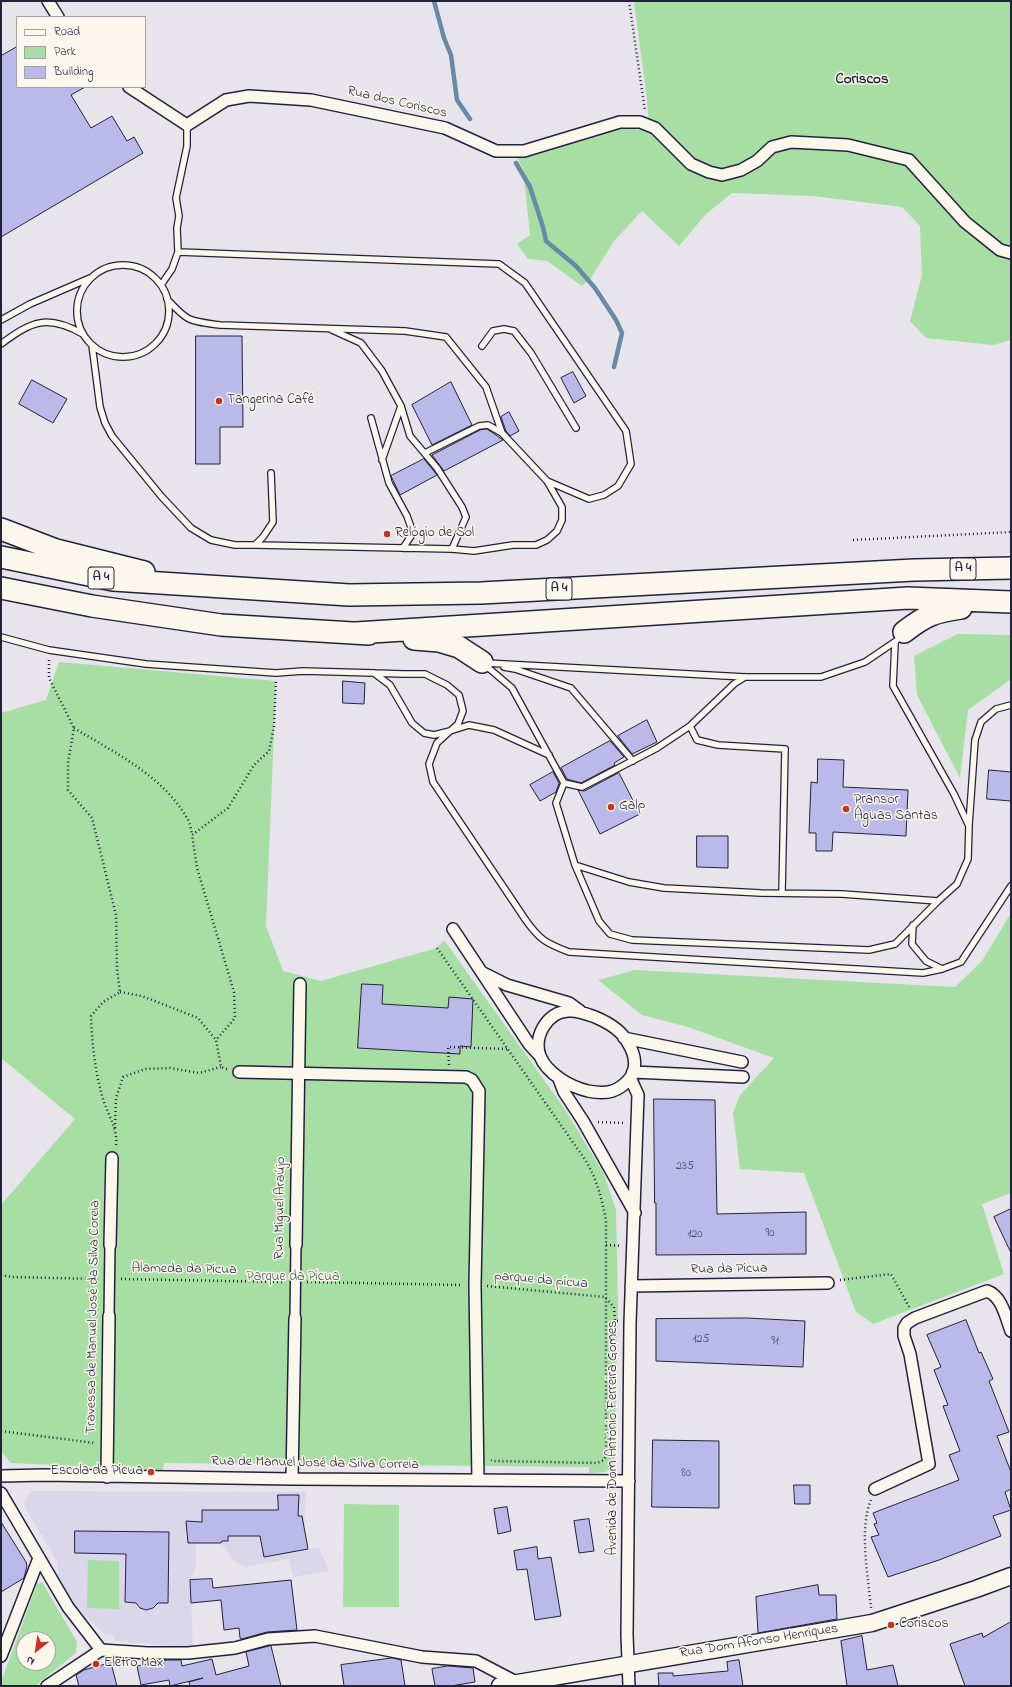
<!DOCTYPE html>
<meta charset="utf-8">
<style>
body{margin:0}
#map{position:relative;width:1012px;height:1687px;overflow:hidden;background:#e8e4eb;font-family:"Indie Flower",sans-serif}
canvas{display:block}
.frame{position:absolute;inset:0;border:2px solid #22223b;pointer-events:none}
.legend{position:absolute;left:16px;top:16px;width:130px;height:72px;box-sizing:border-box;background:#fbf7ec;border:1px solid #a4a2a5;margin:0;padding:5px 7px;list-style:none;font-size:12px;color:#22223b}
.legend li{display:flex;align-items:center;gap:8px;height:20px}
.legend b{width:20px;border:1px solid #a4a2a5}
.north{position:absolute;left:16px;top:1631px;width:40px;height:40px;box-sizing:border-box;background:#fbf7ec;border:1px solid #a4a2a5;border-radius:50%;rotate:210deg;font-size:11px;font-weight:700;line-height:16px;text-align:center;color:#22223b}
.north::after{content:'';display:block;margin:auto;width:14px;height:18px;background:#c8321e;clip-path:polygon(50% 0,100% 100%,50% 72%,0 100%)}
</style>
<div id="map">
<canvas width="1012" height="1687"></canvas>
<div class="frame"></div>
<ul class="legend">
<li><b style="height:5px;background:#fbf7ec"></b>Road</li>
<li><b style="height:11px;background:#a6dea3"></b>Park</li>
<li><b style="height:11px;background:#bbb9ea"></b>Building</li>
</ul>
<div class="north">N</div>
</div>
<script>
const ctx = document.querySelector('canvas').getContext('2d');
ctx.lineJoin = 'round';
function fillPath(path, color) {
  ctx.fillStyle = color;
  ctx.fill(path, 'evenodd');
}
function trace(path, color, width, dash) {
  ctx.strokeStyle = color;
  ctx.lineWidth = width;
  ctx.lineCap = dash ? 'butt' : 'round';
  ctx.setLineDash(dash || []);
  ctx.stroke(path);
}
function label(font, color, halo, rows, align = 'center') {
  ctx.font = font + ' "Indie Flower",sans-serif';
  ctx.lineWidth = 3;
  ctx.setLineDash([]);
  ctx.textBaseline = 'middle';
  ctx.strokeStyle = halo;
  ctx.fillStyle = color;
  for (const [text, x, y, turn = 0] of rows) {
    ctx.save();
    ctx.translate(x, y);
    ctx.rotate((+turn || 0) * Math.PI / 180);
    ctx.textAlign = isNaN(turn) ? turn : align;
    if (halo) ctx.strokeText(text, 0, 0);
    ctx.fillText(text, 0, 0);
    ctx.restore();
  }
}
const built = new Path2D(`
 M 33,1491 L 306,1492 L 304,1528 L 308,1549 L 319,1548 L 329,1571 L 293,1577 L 289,1559 L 245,1567 L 235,1562 L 221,1543 L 201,1543 L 201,1541 L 196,1541 L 196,1567 L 190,1580 L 193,1648 L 115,1641 L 114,1637 L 108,1634 L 105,1635 L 73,1603 L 57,1577 L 58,1567 L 57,1561 L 27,1511 L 24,1503 L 27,1496 Z`);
const green = new Path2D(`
 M 634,1 L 1011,1 L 1011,340 L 993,345 L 926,338 L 910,321 L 922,275 L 920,226 L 902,207 L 813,196 L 732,193 L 705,215 L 679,246 L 642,211 L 614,241 L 591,278 L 582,286 L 547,261 L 528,259 L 517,244 L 530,235 L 523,169 L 517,158 L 626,127 L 649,132 L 647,100 Z
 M 958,634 L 1011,635 L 1011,679 L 968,710 L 960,778 L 917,695 L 914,656 Z
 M 59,662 L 276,681 L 266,926 L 283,971 L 321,981 L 437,948 L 444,940 L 564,1108 L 604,1174 L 616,1210 L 618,1307 L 614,1467 L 605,1472 L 589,1473 L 589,1467 L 164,1463 L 163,1470 L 11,1463 L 1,1451 L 1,1205 L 75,1119 L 1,1058 L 1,713 L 46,700 Z
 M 1011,913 L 1011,1193 L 982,1204 L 1004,1274 L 873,1324 L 856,1312 L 804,1173 L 740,1169 L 733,1113 L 740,1095 L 774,1058 L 688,1027 L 642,1015 L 598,980 L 635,970 L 955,987 L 982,961 Z
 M 344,1504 L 399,1505 L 399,1607 L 343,1607 Z
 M 88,1560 L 119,1561 L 119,1609 L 87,1608 Z
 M 42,1582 L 77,1642 L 76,1653 L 35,1686 L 1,1686 L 1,1682 L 37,1584 ZM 24,1639 L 48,1639 L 48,1663 L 24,1663 Z`);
const stream = new Path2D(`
 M 434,1 L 444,38 L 451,55 L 457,100 L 470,119
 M 516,163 L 530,187 L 543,227 L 546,241 L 576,266 L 595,288 L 616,320 L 622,333 L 614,367`);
const building = new Path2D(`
 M 17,47 L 17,87 L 85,87 L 71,95 L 91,128 L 112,116 L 127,141 L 134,137 L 143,153 L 1,237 L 1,56 Z
 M 196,336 L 242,336 L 243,427 L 220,427 L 220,464 L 196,464 Z
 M 573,372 L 586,396 L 574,403 L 561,378 Z
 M 32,380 L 67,399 L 53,423 L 19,404 Z
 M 451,382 L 472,425 L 432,445 L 412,405 Z
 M 509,412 L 519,431 L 510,436 L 506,431 L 501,417 Z
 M 487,429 L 503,440 L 444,471 L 432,455 L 480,430 Z
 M 424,459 L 437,475 L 400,495 L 391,476 Z
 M 343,681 L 365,683 L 364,704 L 343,703 Z
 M 647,720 L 657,742 L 632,754 L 618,736 Z
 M 610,741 L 624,757 L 614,763 L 615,765 L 581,783 L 567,779 L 561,768 Z
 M 818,759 L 844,760 L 843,787 L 908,790 L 906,836 L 833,832 L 832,851 L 816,851 L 816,833 L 809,833 L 811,782 L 817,783 Z
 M 989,770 L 1011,772 L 1011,801 L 987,799 Z
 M 553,772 L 559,783 L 556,792 L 540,801 L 530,785 Z
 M 619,773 L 640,814 L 600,834 L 578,790 L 584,791 Z
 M 697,836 L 728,836 L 728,868 L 697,867 Z
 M 362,984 L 383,985 L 382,1004 L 448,1008 L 449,997 L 473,999 L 471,1047 L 460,1046 L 460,1054 L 358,1048 Z
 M 654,1099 L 715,1100 L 717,1214 L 806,1212 L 806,1254 L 656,1255 L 656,1203 L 655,1203 Z
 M 1011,1209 L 1011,1253 L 994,1217 Z
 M 747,1318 L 805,1321 L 803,1367 L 656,1361 L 656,1319 Z
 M 966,1320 L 979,1353 L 981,1352 L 993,1379 L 989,1381 L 1009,1432 L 997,1436 L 1011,1472 L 1011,1489 L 1005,1492 L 1011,1510 L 993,1516 L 1001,1536 L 939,1560 L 888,1577 L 871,1537 L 879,1535 L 874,1524 L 877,1523 L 873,1513 L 959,1480 L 949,1455 L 960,1451 L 943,1406 L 948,1405 L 934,1370 L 941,1367 L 927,1335 Z
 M 653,1440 L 719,1441 L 719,1508 L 652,1507 Z
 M 794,1485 L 810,1485 L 810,1504 L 795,1504 Z
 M 278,1495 L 299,1495 L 298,1516 L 302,1516 L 308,1549 L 264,1557 L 260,1536 L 228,1536 L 228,1541 L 222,1541 L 221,1543 L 188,1543 L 186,1521 L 202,1522 L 202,1510 L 278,1510 Z
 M 507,1507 L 511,1531 L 498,1534 L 494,1509 Z
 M 589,1519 L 594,1551 L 579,1553 L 574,1521 Z
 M 1,1522 L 26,1562 L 27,1566 L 24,1578 L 1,1592 Z
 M 75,1531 L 169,1532 L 168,1603 L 158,1603 L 153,1608 L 146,1610 L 140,1608 L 136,1603 L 125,1602 L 126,1554 L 75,1553 Z
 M 537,1547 L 538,1559 L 551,1557 L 561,1616 L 535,1620 L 527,1569 L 517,1570 L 514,1551 Z
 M 212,1579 L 213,1588 L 291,1580 L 297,1630 L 267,1632 L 242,1639 L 240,1638 L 239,1628 L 224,1630 L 221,1600 L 191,1603 L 190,1580 Z
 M 818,1585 L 819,1595 L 836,1595 L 837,1619 L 758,1633 L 756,1597 Z
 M 1011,1622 L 1011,1686 L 965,1686 L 950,1644 L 982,1633 L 983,1637 Z
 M 862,1636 L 867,1670 L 893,1665 L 898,1686 L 847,1686 L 841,1641 Z
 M 271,1646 L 281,1686 L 190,1686 L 189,1682 L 203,1678 L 170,1686 L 169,1680 L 141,1685 L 137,1666 L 167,1660 L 181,1660 L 182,1666 L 212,1659 L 216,1675 L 249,1666 L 246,1652 Z
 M 393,1658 L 401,1660 L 405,1686 L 344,1686 L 341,1665 Z
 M 739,1660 L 743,1686 L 659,1686 L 658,1673 L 673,1673 L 673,1676 L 728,1671 L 727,1662 Z
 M 111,1663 L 117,1686 L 79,1686 L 76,1675 L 84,1670 Z
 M 448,1666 L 473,1668 L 475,1682 L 451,1686 L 435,1686 L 432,1669 Z`);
const path = new Path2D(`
 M 629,1 L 645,111
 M 853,540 L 1011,532
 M 49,660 L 49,678 L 74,728 L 68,763 L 68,790 L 92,818 L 116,915 L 117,969 L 120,992 L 103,1002 L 91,1016 C 92,1044 95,1072 103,1099 C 108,1115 118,1129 116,1146
 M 74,728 C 115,753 162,775 187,818 C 190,822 191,830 192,835
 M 437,948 L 586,1161 C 597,1180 602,1199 606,1221 L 606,1455 L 604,1460 L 597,1463 L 495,1461 L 491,1460
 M 120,992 L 142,996 L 198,1018 L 216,1040
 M 449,1065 L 448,1047 L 507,1049
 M 227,1069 L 221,1067 L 216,1040 L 235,1018 L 234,992 L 197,868 L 192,835 L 228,808 L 254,765 L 269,751 L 274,727 L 276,682
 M 598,1122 L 625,1123
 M 115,1128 L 116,1098 L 123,1077 L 145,1069 L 170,1068 L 199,1073 L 221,1067
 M 606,1245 L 621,1246
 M 1,1275 L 12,1277 L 98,1279
 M 121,1279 L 284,1282
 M 840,1280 L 891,1274 L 909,1307
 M 307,1282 L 462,1285
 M 487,1286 L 605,1297 L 614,1307 L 615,1321 L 619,1321
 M 1,1431 L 95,1443
 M 871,1500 C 859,1528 868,1577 871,1608`);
const service = new Path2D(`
 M 178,252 L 499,264 L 525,283 L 626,431 L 631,464 L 618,486 L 604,495 L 589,499 L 547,481
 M77 311a46 46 0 1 1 92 0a46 46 0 1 1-92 0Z
 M 161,285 L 172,269 L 178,252 L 177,228 L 179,216 L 176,198 L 187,146 L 187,125
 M 167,299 C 188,322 189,321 220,325 L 405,331 L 446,337 L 486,387 L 502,433
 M 1,320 L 30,304 L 90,278
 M 330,329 L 361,343 L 382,371 L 401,406 L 410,436 L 437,468 L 462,507 L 466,517 L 452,549
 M 1,344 C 32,321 47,314 83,334
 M 92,345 L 100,407 L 105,423 L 112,436 L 161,496 L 191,528 L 211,540 L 235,545 L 255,545 L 263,537 L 273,522 L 271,473
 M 482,346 L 493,331 L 504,329 L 514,331 L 531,353 L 576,428
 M 371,418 L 389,483 L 407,516 L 413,533 L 403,548
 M 382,460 L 401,406
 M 255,545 L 452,549 L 474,551 L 513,545 L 536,545 L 547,540 L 557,531 L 562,520 L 562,507 L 547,481 L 502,433 L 488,425 L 479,426 L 425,453
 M 1,637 L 49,650 L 146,664 L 276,673 L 303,671 L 374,673 L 403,674 L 425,674 L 447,685 L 459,695 L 463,711 L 458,724 L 450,731 L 434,735 L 424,733 L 412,723 L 390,685 L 374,673
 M 486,663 L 745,677 L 821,677 L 865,662 L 896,641
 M 485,665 L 512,688 L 564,783
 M 504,667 L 515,669 L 571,688 L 633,761
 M 690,726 L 697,740 L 718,745 L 785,749 L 782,893
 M 549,755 L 494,730 L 469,725 L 450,731 L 437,743 L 429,764 L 433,782 L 525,919 C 539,939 545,943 569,952 L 923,973 L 942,969 L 961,962 L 1011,886
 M 564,783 L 556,803 L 575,865 L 629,882 L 664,888 L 761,893 L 842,894 L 938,901 L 957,884 L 968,859 L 969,826 L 954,794 L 893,686 L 895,643
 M 564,783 L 582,787 L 657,748 L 690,726 L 734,684 L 745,677
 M 969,825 L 975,740 L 981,722 L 996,709 L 1011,705
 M 575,865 L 599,921 L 610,934 L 632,940 L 869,950 L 895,944 L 938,901
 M 913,925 L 912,944 L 926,961 L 942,969`);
const pedestrian = new Path2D(`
 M 109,1316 L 110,1245
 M 295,1318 L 296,1245`);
const minor = new Path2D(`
 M 48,1 L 58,17
 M 129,87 L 187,125 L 226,100 L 249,96 L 311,100 L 445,128 L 496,151 L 524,151 L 620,122 L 640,122 L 655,128 L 691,164 L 709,172 L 722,175 L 741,170 L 757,161 L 772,147 L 791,142 L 848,145 L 909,160 L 965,222 L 1000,250 L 1011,253
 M 453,929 L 529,1044 L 540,1056
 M 483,973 L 507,985 L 569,1003 L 580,1011
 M 624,1038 L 742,1062
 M 239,1072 L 466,1077 L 472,1080 L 479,1091 L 475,1285 L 478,1480
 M 633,1072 L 743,1077
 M 559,1079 L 564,1092 L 583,1121 L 635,1213
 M 110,1245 L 112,1158
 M 296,1245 L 300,984
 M 631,1286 L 828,1283
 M 1,1476 L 44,1475 L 292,1479 L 629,1481
 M 107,1477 L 109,1316
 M 292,1479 L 295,1318
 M 875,1489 L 929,1464 L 910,1354 L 904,1336 L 904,1328 L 907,1323 L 915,1318 L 987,1291 C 1002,1296 1006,1318 1011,1331
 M 1,1493 L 68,1607 L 101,1650 L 147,1653 L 188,1653 L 235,1648 L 268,1639 L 315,1636 L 422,1657 L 476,1661 L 518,1683
 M 1,1656 L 39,1558
 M 47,1686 L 101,1650
 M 629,1686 L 627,1635 L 630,1323 L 638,1095 C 636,1090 632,1083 631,1078 C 631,1075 633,1072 634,1069 C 636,1060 633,1051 628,1043 C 622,1031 607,1022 595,1017 C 587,1014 578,1010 568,1011 C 547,1012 533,1037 540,1056 C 547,1074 571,1087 588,1091 C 607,1095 619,1092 631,1077`);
const secondary = new Path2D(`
 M 500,1686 L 872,1623 L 976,1589 L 1011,1576`);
const motorway = new Path2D(`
 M 1,529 L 56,550 L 144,572
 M 1,557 L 113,580 L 349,595 L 481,593 L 914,570 L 1011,568
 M 1,588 L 92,606 L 221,625 L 369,634
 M 904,632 C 926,615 934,612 961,608
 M 356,633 L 908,598 L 1011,602
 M 414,639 L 439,641 L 459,647 L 482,662`);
const markers = [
 [219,401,4,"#c8321e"],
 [387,534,4,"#c8321e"],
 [611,807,4,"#c8321e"],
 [846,809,4,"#c8321e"],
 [151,1472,4,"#c8321e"],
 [891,1625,4,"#c8321e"],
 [96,1664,4,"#c8321e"]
];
const numberNames = [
 ["235",685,1167],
 ["90",770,1234],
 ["120",695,1235],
 ["125",701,1340],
 ["91",775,1342],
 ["80",686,1474]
];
const shields = [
 [963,569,26],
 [101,578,26],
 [559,589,26]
];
const shieldNames = [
 ["A 4",963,569],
 ["A 4",101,578],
 ["A 4",559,589]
];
const streetNames = [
 ["Rua dos Coriscos",397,103,13],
 ["Rua Miguel Araújo",281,1208,-89],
 ["Alameda da Pícua",184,1270,1],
 ["Rua da Pícua",729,1270,-1],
 ["parque da pícua",541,1281,5],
 ["Travessa de Manuel José da Silva Coreia",94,1317,-89],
 ["Avenida de Dom António Ferreira Gomes",614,1438,-90],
 ["Rua de Manuel José da Silva Correia",315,1464,1],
 ["Rua Dom Afonso Henriques",759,1642,-9]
];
const poiNames = [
 ["Tangerina Café",227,401],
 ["Relógio de Sol",395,534],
 ["Pransor",854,801],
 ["Águas Santas",854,817],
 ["Galp",619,807],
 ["Escola da Picua",143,1472,"right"],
 ["Coriscos",899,1625],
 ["Eletro Max",104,1664]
];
const parkNames = [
 ["Parque da Pícua",293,1278]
];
const neighbourhoodNames = [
 ["Coriscos",862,81]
];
fillPath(built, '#dad7eb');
fillPath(green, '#a6dea3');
trace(stream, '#668aaa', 4.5);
fillPath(building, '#bbb9ea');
trace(building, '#22223b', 1);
trace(service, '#22223b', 8);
trace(pedestrian, '#22223b', 12);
trace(minor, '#22223b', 14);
trace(secondary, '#22223b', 19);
trace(motorway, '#22223b', 24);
trace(path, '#22223b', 2.5, [1, 3]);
trace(service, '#fbf7ec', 5.5);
trace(pedestrian, '#fbf7ec', 9);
trace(minor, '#fbf7ec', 11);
trace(secondary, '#fbf7ec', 16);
trace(motorway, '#fbf7ec', 21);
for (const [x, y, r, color] of markers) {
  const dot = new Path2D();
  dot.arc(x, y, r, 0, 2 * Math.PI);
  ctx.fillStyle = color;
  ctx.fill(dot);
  trace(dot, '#fbf7ec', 1.5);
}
label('12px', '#484867', null, numberNames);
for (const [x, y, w] of shields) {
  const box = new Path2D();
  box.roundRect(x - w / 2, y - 11, w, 22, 3);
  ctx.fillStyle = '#fbf7ec';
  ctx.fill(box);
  trace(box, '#22223b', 1);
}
label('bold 13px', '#22223b', null, shieldNames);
label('14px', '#22223b', '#fbf7ec', streetNames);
label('14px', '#22223b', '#fbf7ec', poiNames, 'left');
label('14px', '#4a5a5a', '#fbf7ec', parkNames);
label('bold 15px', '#22223b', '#fbf7ec', neighbourhoodNames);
</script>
